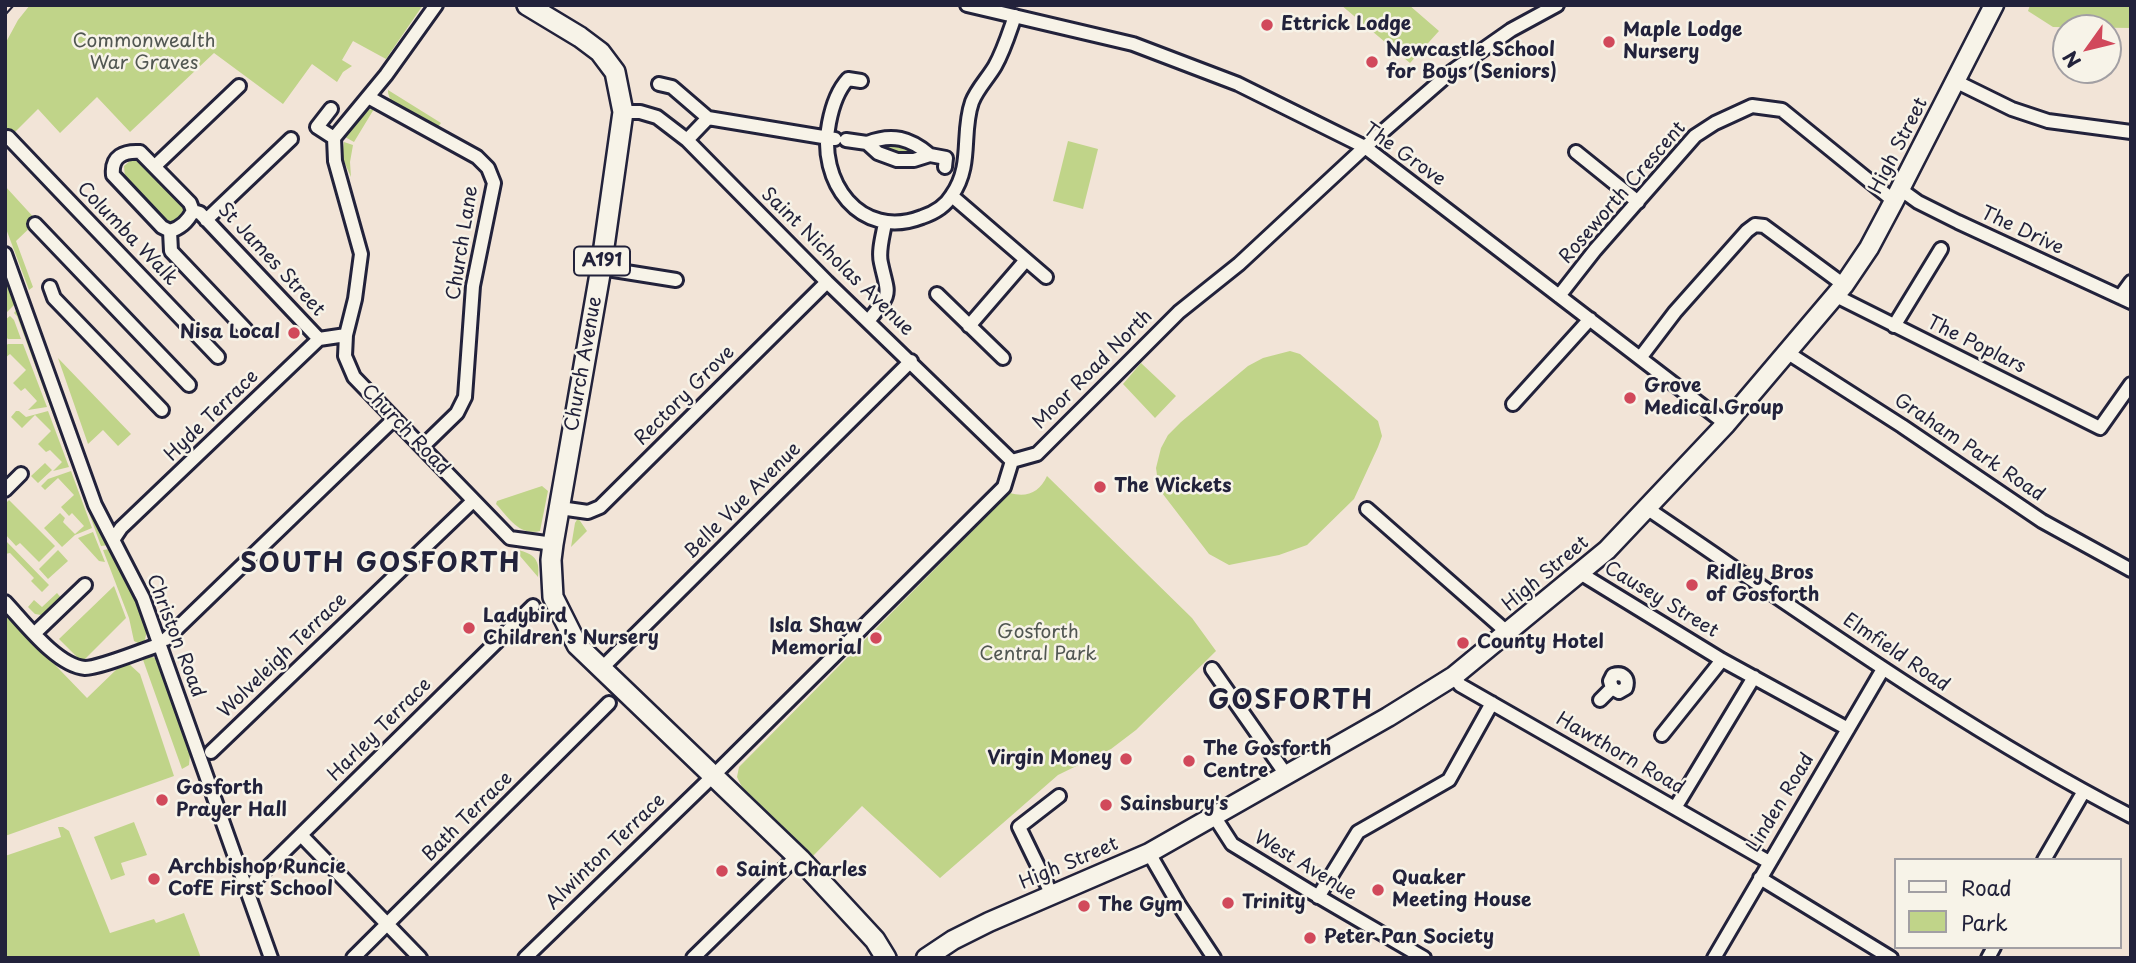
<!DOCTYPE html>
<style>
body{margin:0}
#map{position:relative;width:2136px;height:963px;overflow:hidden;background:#f2e4d7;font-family:"Playpen Sans",sans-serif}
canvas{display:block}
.frame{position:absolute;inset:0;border:7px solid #22223b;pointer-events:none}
.legend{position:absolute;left:1894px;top:858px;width:228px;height:91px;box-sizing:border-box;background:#f7f3e8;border:2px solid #a29fa3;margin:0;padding:9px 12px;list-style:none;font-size:21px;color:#22223b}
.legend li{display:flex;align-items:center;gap:14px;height:35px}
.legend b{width:35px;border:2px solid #a29fa3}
.north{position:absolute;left:2052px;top:14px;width:70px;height:70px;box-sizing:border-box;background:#f7f3e8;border:2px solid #a29fa3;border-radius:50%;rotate:236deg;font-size:19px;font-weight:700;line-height:28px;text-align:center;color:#22223b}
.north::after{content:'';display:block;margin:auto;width:24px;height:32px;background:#d1495b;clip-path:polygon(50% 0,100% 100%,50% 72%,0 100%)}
</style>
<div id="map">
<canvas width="2136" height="963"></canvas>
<div class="frame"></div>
<ul class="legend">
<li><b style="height:9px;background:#f7f3e8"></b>Road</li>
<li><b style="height:19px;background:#c0d489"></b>Park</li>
</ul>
<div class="north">N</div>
</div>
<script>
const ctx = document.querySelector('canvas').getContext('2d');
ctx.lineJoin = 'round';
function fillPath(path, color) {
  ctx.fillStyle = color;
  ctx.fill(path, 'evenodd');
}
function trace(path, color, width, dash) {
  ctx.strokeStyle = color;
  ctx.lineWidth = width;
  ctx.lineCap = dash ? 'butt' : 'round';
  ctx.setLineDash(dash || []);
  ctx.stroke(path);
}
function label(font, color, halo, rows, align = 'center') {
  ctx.font = font + ' "Playpen Sans",sans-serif';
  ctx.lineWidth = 5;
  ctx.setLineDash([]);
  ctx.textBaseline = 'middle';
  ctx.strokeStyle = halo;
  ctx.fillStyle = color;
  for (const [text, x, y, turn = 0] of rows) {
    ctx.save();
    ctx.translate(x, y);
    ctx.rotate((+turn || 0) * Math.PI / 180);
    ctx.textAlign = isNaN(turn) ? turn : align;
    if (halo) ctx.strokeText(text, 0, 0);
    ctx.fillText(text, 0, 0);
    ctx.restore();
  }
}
const green = new Path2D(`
 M 30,5 L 423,5 L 386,59 L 353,41 L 342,60 L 352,66 L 343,72 L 337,82 L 312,64 L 283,104 L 214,53 L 130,132 L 97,97 L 60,133 L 38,109 L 12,135 L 5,133 L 5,44 L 18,20 Z
 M 1341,5 L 1409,5 L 1439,31 L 1410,63 Z
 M 2030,5 L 2131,5 L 2131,28 L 2053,27 L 2028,11 Z
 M 388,90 L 441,123 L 438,127 C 423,119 387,109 388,90 Z
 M 374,109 L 354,142 L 345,137 L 365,110 Z
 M 887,140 L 920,151 L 911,158 L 876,149 L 877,143 Z
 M 1068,141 L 1098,149 L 1083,209 L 1053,201 Z
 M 344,142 L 353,145 L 350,162 L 351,177 L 342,157 Z
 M 131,160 L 142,162 L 185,207 C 185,216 180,222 171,222 L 164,218 L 125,178 L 124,166 Z
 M 5,186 L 37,221 L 16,241 L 33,287 L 29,290 L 5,226 Z
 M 5,269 L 17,302 L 5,314 Z
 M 16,310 L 22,312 L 91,508 L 109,545 L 101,546 L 17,316 L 14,313 Z
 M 10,316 L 14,320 L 21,339 L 8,339 L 5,336 L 5,320 Z
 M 8,344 L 23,344 L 47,407 L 28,410 L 37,401 L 25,388 L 21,391 L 13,383 L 26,370 L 10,354 L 5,358 L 5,346 Z
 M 1290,351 L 1300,354 L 1378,421 L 1382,436 L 1378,447 L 1354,499 L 1307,545 L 1279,555 L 1229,565 L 1209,554 L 1159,489 L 1156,468 L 1161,448 L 1168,435 L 1181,422 L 1248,366 L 1263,358 Z
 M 58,358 L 131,434 L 118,446 L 103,430 L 88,444 Z
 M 1141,363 L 1176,396 L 1155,418 L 1123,384 Z
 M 16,411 L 19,411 L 26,417 L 48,411 L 69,467 L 53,471 L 62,462 L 50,450 L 46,452 L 38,444 L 51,431 L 35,415 L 22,428 L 11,417 Z
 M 45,463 L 52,470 L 38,483 L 31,476 Z
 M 71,471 L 92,528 L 75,535 L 62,547 L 44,528 L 60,513 L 65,518 L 63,522 L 75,534 L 84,526 L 72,513 L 69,516 L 61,507 L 74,495 L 58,478 L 45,490 L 41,486 L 48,479 Z
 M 1047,476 L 1192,618 L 1216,651 L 1136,730 L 1111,749 L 1058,775 L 940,878 L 862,806 L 813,856 L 742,787 L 737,777 L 739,767 L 1010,493 C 1027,498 1040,492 1047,476 Z
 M 542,486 L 548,491 L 540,531 C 519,536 509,518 496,504 L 497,501 Z
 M 9,500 L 55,546 L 39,562 L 20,543 L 16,546 L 5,534 L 5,504 Z
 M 578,518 L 587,531 L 571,547 L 575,523 Z
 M 93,532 L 105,562 L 99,561 L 78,538 Z
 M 5,540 L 49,585 L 42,592 L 31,581 L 34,578 L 10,553 L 5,554 Z
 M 110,549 C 123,570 153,615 145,640 L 140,644 L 134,641 L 129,618 L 103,550 Z
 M 514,549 C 531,553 541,557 538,577 Z
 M 58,550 L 68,561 L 48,579 L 39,569 Z
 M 114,586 L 126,618 L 83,661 L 79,659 L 59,639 Z
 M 57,593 L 63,600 L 47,616 L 35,614 L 28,607 L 34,600 L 42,607 Z
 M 5,613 L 87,698 L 119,667 L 128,663 L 140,674 L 174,776 L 5,836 Z
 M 147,655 L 155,658 L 158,663 L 190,754 L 189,765 L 182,769 L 142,657 Z
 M 134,822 L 147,855 L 121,863 L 125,875 L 111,880 L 94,837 Z
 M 58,827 L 63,827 L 69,831 L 110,933 L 154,919 L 156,923 L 184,913 L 201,958 L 5,958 L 5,856 L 61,837 Z`);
const street = new Path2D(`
 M 436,5 L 386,75 L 334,138 L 335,161 L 361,254 L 355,299 L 346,335 L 345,356 L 354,377 L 510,538 L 553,544
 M 967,5 L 1133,44 L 1238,84 L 1365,147 L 1726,424
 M 861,81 L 848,79 C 837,91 832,107 829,123 C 817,181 860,241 922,217 C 934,213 945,207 952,195 C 973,165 961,133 972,102 C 977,89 988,78 995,66 C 1004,50 1009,33 1015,16
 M 1955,81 L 2012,109 L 2048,121 L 2131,132
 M 659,84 L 672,87 L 708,118 L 835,139
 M 368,97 L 477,157 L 488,168 L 494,183 L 473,286 L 465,397 L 457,413 L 422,447
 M 331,109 L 317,127 L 334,138
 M 623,112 L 640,112 L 657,117 L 687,140 L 827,282 L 1012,461
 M 8,137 L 218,357
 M 687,140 L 708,118
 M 846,140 L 867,143 L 878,153 L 897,160 L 914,160 L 930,155 L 946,158 L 945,167
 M 867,143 C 892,133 910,138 930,155
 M 1576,152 L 1638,202
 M 155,166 L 239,86
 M 1900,189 L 1918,202 L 1958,222 L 2131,302
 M 952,196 L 1046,277
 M 193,211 C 188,221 181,228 170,231 L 162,227 L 113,175 C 111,156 124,151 140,152 L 190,203 L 193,211 L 200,213 L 319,339
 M 206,220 L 291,139
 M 35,224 L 189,385
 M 170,231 L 171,251 L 246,330
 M 5,254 L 95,505 L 143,598 L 271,958
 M 601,268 L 676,280
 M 50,287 L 54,298 L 162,410
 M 937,294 L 1003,358
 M 1559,296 L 1595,250 L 1695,136 L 1715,123 L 1752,106 L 1782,110 L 1894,201
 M 1836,296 L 2100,428 L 2131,384
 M 2120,297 L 2131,282
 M 869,320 C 893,291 888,296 881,263 C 878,251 883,235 885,223
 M 969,326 L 1026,260
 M 1894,326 L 1941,249
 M 1788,353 L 1902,426 L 2042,521 L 2131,570
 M 1640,358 L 1675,312 L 1747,231 L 1755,225 L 1764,226 L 1844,285
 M 1513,404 L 1590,319
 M 5,490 L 21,474
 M 560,508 L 588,512 L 600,507 L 827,282
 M 1367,509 L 1508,633
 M 1648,509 C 1806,616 1961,728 2131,816
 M 113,540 L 121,528 L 319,339 L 346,335
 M 1580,573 L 1722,660 L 1848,729
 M 5,602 C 24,622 57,666 85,668 C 100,668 142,650 159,645
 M 35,633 L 85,585
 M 166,639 L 394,419
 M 601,669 L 911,361
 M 1212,669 L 1287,776
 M 1454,676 L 1460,685 L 1769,862
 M 1600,700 L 1612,688 L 1619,692 L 1626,688 C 1629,678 1623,672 1613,675 L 1610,681 L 1612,688
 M 1662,735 L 1722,660
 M 211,752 L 473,501
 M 1675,808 L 1754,677
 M 1214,816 L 1232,844 L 1309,891 L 1424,958
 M 301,835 L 420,958
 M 1149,853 L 1179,905 L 1214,958
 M 2044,860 L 2084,791
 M 1760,878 L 1891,958
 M 255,880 L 533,606
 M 1052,895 L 1019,827 L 1059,796
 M 1318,897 L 1358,832 L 1449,780 L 1492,703
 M 353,958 L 609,703
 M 525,958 L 714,775 L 1004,487 L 1012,461 L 1037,454 L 1179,312 L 1239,264 L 1365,147 L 1451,72 L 1511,30 L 1557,5
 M 693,958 L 797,856
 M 1714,958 L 1883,669
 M 1988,958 L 1994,947`);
const secondary = new Path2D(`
 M 926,958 L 953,940 L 989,922 L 1149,853 L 1388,717 L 1454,676 L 1607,550 L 1726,424 L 1844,285 L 1869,248 L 1894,201 L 1994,5`);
const primary = new Path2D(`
 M 527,5 L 580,37 L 600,52 L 615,72 L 623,112 L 601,268 L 553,544 L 551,560 L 553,597 L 577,645 L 800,859 L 875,940 L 886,958`);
const tram = new Path2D(`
 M 5,15 L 14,5`);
const markers = [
 [1267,25,7,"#d1495b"],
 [1609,42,7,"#d1495b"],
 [1372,62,7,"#d1495b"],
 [294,333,7,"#d1495b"],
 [1630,398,7,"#d1495b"],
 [1100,487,7,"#d1495b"],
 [1692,585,7,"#d1495b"],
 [469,628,7,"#d1495b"],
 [876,638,7,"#d1495b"],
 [1463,643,7,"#d1495b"],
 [1126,759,7,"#d1495b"],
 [1189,761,7,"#d1495b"],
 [162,800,7,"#d1495b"],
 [1106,805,7,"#d1495b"],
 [722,871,7,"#d1495b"],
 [154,879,7,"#d1495b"],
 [1378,890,7,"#d1495b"],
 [1228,903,7,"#d1495b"],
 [1084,906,7,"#d1495b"],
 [1310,938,7,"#d1495b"]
];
const shields = [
 [602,261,56]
];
const shieldNames = [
 ["A191",602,261]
];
const poiNames = [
 ["Ettrick Lodge",1281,25],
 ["Maple Lodge",1623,31],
 ["Nursery",1623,53],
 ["Newcastle School",1386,51],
 ["for Boys (Seniors)",1386,73],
 ["Nisa Local",280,333,"right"],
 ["Grove",1644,387],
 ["Medical Group",1644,409],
 ["The Wickets",1114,487],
 ["Ridley Bros",1706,574],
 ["of Gosforth",1706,596],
 ["Ladybird",483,617],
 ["Children's Nursery",483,639],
 ["Isla Shaw",862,627,"right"],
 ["Memorial",862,649,"right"],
 ["County Hotel",1477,643],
 ["The Gosforth",1203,750],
 ["Centre",1203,772],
 ["Virgin Money",1112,759,"right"],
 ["Gosforth",176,789],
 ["Prayer Hall",176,811],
 ["Sainsbury's",1120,805],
 ["Archbishop Runcie",168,868],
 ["CofE First School",168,890],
 ["Saint Charles",736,871],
 ["Quaker",1392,879],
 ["Meeting House",1392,901],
 ["Trinity",1242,903],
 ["The Gym",1098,906],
 ["Peter Pan Society",1324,938]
];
const parkNames = [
 ["Commonwealth",144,42],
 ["War Graves",144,64],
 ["Gosforth",1038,633],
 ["Central Park",1038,655]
];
const streetNames = [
 ["High Street",1899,146,-63],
 ["The Grove",1404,155,35],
 ["Roseworth Crescent",1623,193,-49],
 ["The Drive",2022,231,25],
 ["Columba Walk",127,234,46],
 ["Church Lane",463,243,-81],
 ["St James Street",271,260,47],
 ["Saint Nicholas Avenue",837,262,44],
 ["The Poplars",1976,345,26],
 ["Church Avenue",584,364,-80],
 ["Moor Road North",1093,370,-45],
 ["Rectory Grove",685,396,-45],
 ["Hyde Terrace",212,416,-44],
 ["Church Road",405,430,46],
 ["Graham Park Road",1969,448,34],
 ["Belle Vue Avenue",743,501,-45],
 ["High Street",1546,574,-40],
 ["Causey Street",1661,600,31],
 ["Christon Road",175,636,69],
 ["Elmfield Road",1896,653,34],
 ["Wolveleigh Terrace",283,656,-44],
 ["Harley Terrace",380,730,-45],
 ["Hawthorn Road",1620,754,30],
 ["Linden Road",1781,803,-59],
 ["Bath Terrace",468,817,-45],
 ["Alwinton Terrace",606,852,-44],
 ["High Street",1069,864,-23],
 ["West Avenue",1305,866,31]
];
const districtNames = [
 ["SOUTH GOSFORTH",381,565],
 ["GOSFORTH",1291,702]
];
fillPath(green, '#c0d489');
trace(street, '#22223b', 18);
trace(secondary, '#22223b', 23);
trace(primary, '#22223b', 24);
trace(street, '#f7f3e8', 12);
trace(secondary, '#f7f3e8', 18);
trace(primary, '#f7f3e8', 19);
trace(tram, '#22223b', 2);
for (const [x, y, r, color] of markers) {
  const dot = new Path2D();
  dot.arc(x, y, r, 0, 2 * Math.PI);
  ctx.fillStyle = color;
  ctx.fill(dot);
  trace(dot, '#f7f3e8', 2.5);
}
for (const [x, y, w] of shields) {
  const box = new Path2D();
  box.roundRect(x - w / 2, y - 14.5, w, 29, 5);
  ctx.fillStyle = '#f7f3e8';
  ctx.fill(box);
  trace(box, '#22223b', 2);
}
label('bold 18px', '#22223b', null, shieldNames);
label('bold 19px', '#22223b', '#f7f3e8', poiNames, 'left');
label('19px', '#515752', '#f7f3e8', parkNames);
label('19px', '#22223b', '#f7f3e8', streetNames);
ctx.letterSpacing = '2px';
label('bold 26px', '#22223b', '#f7f3e8', districtNames);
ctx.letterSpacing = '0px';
</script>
